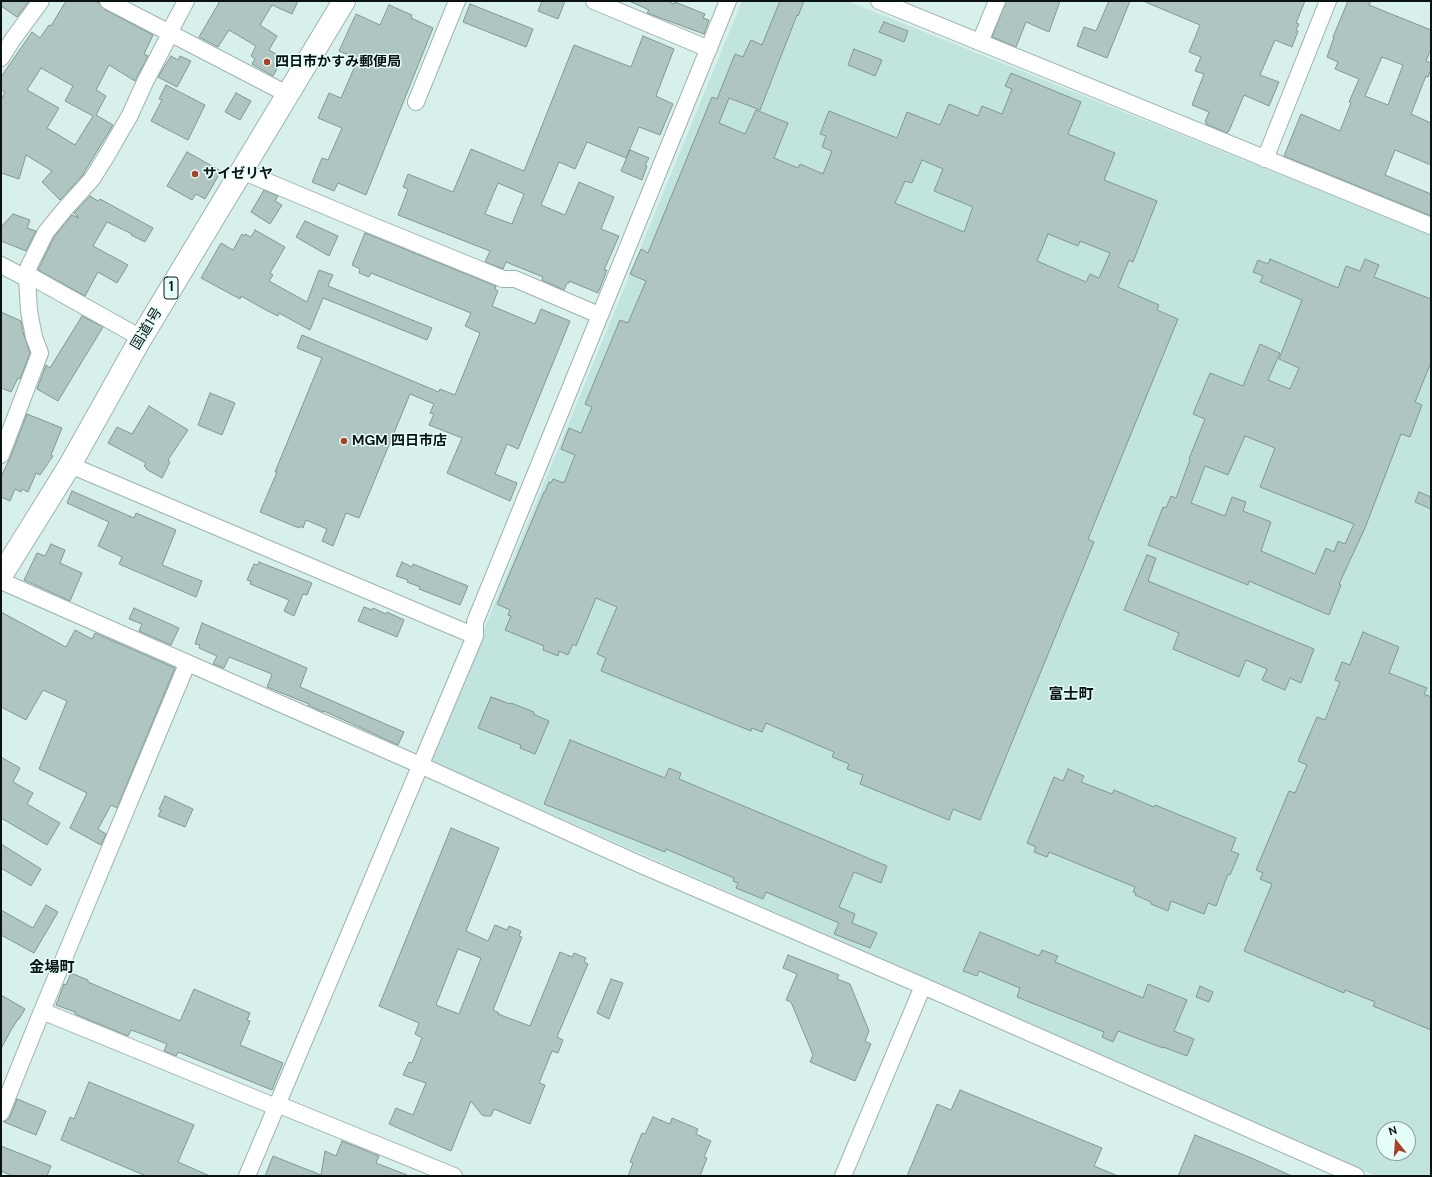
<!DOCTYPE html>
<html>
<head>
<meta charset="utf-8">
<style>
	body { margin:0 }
	#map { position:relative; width:1432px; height:1177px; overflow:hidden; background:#d8f0ec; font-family:"DM Sans",sans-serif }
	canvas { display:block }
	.frame { position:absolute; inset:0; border:2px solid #0b1312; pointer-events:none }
	.north { position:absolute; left:1376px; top:1121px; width:40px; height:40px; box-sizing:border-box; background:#e5fdf9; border:1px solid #8e9f9d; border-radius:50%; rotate:343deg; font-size:11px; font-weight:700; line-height:16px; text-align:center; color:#0b1312 }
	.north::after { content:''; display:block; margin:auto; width:14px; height:18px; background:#a94125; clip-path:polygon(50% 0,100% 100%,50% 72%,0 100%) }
</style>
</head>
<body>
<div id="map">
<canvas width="1432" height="1177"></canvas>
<div class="frame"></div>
<div class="north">N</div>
</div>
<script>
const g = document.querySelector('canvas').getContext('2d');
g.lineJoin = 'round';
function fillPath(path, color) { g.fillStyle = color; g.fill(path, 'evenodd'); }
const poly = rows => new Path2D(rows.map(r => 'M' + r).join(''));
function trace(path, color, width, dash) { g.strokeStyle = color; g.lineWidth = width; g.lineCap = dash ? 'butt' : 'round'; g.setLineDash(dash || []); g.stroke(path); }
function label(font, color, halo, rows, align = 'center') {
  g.font = font + ' "DM Sans","Noto Sans JP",sans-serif'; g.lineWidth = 3; g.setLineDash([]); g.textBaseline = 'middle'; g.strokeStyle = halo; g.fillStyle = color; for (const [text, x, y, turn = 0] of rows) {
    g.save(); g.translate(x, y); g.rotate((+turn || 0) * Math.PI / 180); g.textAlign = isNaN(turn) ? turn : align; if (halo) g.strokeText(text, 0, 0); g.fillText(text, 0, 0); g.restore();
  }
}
fillPath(poly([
	[742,1,847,1,1431,235,1431,1176,1376,1176,430,761],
	[1384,1129,1408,1129,1408,1153,1384,1153]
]), '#c2e4df');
const building = poly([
	[1,1,29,1,17,17,1,6,1,1],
	[66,1,95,1,99,3,104,9,153,35,144,54,148,56,135,81,109,65,96,90,106,96,96,115,113,125,82,176,60,200,42,182,52,171,26,155,19,179,1,173,1,100,5,92,1,90,1,77,32,32,40,38,49,25,51,26,66,1],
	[41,68,73,86,65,101,93,116,75,145,47,128,59,108,27,90,41,68],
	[220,1,298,1,292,14,272,5,260,25,277,36,269,50,283,58,273,76,252,64,255,59,251,56,256,46,229,30,218,47,199,37,220,1],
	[542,1,565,1,558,19,538,11,542,1],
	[629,1,668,1,674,4,675,2,705,14,703,18,709,20,704,34,647,13,649,10,629,1],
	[780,1,804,1,798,16,797,15,760,110,729,98,719,123,745,134,756,110,788,123,774,158,798,168,800,164,823,174,832,151,822,147,826,136,820,134,829,111,897,138,907,112,940,125,949,104,978,116,982,106,1002,114,1012,89,1005,86,1011,73,1081,102,1068,134,1115,153,1104,180,1157,201,1133,262,1129,260,1118,287,1159,305,1157,310,1178,319,1088,539,1094,542,980,820,953,809,949,820,860,784,863,775,847,769,849,764,832,757,834,752,766,723,762,732,752,728,751,731,601,671,606,658,597,654,617,607,596,598,576,646,573,644,568,655,559,651,558,656,543,650,544,646,505,630,511,616,508,615,510,610,497,604,544,492,545,492,549,482,551,483,553,479,564,483,575,455,561,449,569,428,581,433,592,407,585,404,620,320,628,323,646,281,630,274,641,249,648,253,712,97,717,99,735,54,743,57,751,40,762,45,780,1],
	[922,160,943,169,934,191,973,207,964,232,895,203,905,181,912,183,922,160],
	[1048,234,1078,246,1080,241,1110,253,1099,278,1090,274,1086,282,1037,261,1048,234],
	[1006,1,1060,1,1049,32,1026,22,1016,47,992,37,1006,1],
	[1109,1,1130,1,1107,58,1077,46,1084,27,1096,31,1109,1],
	[1143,1,1305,1,1296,23,1299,24,1296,30,1298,31,1292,47,1275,40,1260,75,1279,82,1269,106,1244,95,1229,131,1228,131,1227,133,1206,124,1207,123,1205,122,1209,112,1192,105,1204,74,1195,71,1201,57,1189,52,1200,25,1143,1],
	[1348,1,1371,1,1369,5,1431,30,1431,49,1426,61,1431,63,1431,69,1428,77,1426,76,1411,114,1431,123,1431,165,1395,150,1385,175,1431,194,1431,216,1284,156,1301,114,1340,131,1351,103,1349,102,1359,79,1335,69,1338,62,1327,57,1334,37,1333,37,1348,1],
	[1382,57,1403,65,1388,105,1365,96,1382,57],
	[470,4,533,29,526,47,463,22,470,4],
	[389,5,412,15,411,18,433,28,366,195,338,183,334,191,312,182,322,158,328,160,342,128,318,118,329,93,341,98,358,59,339,51,356,14,380,25,389,5],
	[884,22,908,31,904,42,879,32,884,22],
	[643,36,674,49,656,96,673,104,660,135,639,127,626,158,587,142,575,169,559,162,541,205,565,215,579,182,614,197,601,229,619,236,604,270,607,270,598,293,569,281,569,283,567,283,564,290,542,280,543,277,506,262,503,269,485,262,490,251,398,215,408,189,403,187,408,174,453,192,471,149,524,171,574,45,631,67,643,36],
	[498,183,524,194,512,224,485,214,498,183],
	[854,49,882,60,875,76,848,65,854,49],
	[171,56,178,60,180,56,191,61,177,87,158,77,171,56],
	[166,85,205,105,188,140,151,121,162,100,159,99,166,85],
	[236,93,251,101,240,120,225,112,236,93],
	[630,150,649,158,645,165,647,166,642,180,621,171,630,150],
	[187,152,221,171,205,199,196,194,192,200,167,186,187,152],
	[264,190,278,196,275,201,282,205,270,224,251,212,264,190],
	[90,196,98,201,100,199,153,228,145,242,131,235,132,234,107,222,93,246,128,265,117,283,98,272,85,296,38,270,54,237,72,215,79,218,74,213,90,196],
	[13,214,30,220,27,228,36,231,26,251,1,241,1,227,13,214],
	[305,221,338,236,329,256,296,237,305,221],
	[255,230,285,247,270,273,273,275,269,281,307,302,319,270,333,275,328,286,432,328,427,340,323,298,310,330,279,313,278,316,264,309,241,296,240,299,201,278,221,243,233,250,242,234,244,236,245,234,251,237,255,230],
	[365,233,496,286,495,289,498,291,492,306,535,324,541,309,570,321,518,449,507,444,495,474,517,483,510,501,447,473,462,438,429,425,434,414,430,413,434,404,410,394,359,518,346,513,333,546,322,541,327,529,306,520,303,528,300,526,299,528,260,512,277,472,275,472,322,358,297,348,302,335,439,392,440,389,455,395,480,333,465,326,471,313,371,273,369,277,359,273,360,269,352,265,365,233],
	[1270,259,1338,288,1346,266,1360,271,1365,259,1379,265,1374,277,1431,299,1431,362,1415,402,1422,405,1410,437,1401,434,1365,528,1339,584,1341,585,1329,615,1249,581,1248,585,1148,545,1163,507,1166,508,1171,496,1176,498,1190,460,1189,459,1205,419,1193,414,1210,373,1243,386,1260,344,1280,353,1268,380,1290,389,1299,368,1279,359,1302,300,1260,282,1263,276,1253,272,1258,260,1268,264,1270,259],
	[1245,436,1275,448,1260,487,1354,524,1345,544,1338,541,1334,552,1326,548,1315,574,1261,551,1271,522,1243,511,1246,502,1232,497,1225,516,1191,503,1205,466,1228,475,1245,436],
	[1,312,21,321,23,332,30,353,20,379,18,378,11,392,1,388,1,312],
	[82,316,103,327,58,401,37,389,46,365,50,368,82,316],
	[210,393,235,403,222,435,198,425,210,393],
	[149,406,188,430,168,460,170,462,162,478,146,469,147,468,144,466,146,463,108,443,117,427,132,434,149,406],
	[27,414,62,428,51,455,53,456,40,475,36,473,28,492,22,489,21,492,15,489,10,501,1,497,1,477,10,458,27,414],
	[72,491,134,518,136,513,176,530,162,565,202,581,196,597,119,564,122,557,98,546,109,522,67,503,72,491],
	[1419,492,1431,497,1431,509,1415,502,1419,492],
	[51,544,65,550,60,563,82,573,70,601,24,580,37,553,45,556,51,544],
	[1147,555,1156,558,1148,581,1314,649,1301,683,1290,678,1285,690,1262,680,1267,669,1246,660,1239,677,1173,649,1179,633,1124,610,1147,555],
	[259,562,312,583,307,595,303,594,294,616,284,611,289,600,250,584,251,581,247,580,254,564,258,565,259,562],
	[402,562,412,567,413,564,468,586,460,605,419,589,420,587,407,582,408,580,396,576,402,562],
	[364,607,372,610,373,608,386,614,387,612,404,620,397,637,358,621,364,607],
	[134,608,179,628,171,645,139,631,142,624,129,619,134,608],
	[1,612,66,647,75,630,92,639,95,633,175,668,117,808,111,805,98,829,106,834,101,845,70,828,87,793,39,769,67,701,43,690,26,720,1,707,1,612],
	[202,623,307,668,300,687,404,732,398,745,324,711,323,712,308,705,309,704,267,687,272,674,229,657,224,668,213,664,217,656,199,648,200,645,195,644,202,623],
	[1363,632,1399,647,1389,673,1427,688,1424,694,1431,697,1431,1030,1373,1006,1375,1002,1345,990,1344,993,1244,951,1272,884,1260,879,1263,873,1256,870,1289,791,1295,793,1307,765,1298,761,1317,717,1325,720,1340,682,1335,680,1342,662,1350,665,1363,632],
	[491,697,510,704,511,703,534,712,533,714,549,721,535,754,520,748,521,745,478,728,491,697],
	[570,740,665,778,669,768,681,773,679,779,887,866,881,883,854,872,839,907,855,914,852,923,877,933,870,948,834,934,839,923,766,892,763,899,736,888,738,883,733,881,734,878,666,849,665,852,544,804,570,740],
	[1,757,20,768,13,782,33,793,27,804,60,823,47,845,1,818,1,757],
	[1068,769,1084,776,1081,782,1112,794,1114,790,1154,807,1155,805,1236,838,1231,851,1239,854,1230,875,1228,874,1216,906,1208,903,1204,914,1171,901,1168,911,1151,904,1151,902,1135,895,1136,893,1133,892,1135,887,1049,852,1047,857,1034,852,1036,847,1027,843,1054,777,1063,781,1068,769],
	[165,796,193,809,185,827,158,816,161,810,159,809,165,796],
	[451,828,499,848,466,931,488,941,495,925,507,930,509,926,521,931,519,936,522,937,493,1010,499,1013,498,1014,530,1026,560,952,572,957,574,953,586,958,584,962,588,964,557,1037,563,1040,558,1053,552,1051,539,1083,545,1085,530,1124,494,1109,491,1116,485,1116,482,1115,471,1101,451,1151,389,1124,396,1108,413,1115,426,1083,403,1075,409,1062,412,1063,422,1038,415,1034,419,1023,379,1006,451,828],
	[458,949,481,958,459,1014,436,1005,458,949],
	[1,844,41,869,31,886,1,868,1,844],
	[46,905,58,912,34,953,1,935,1,910,33,928,46,905],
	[980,932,1039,956,1042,950,1058,956,1055,962,1143,998,1148,984,1187,1000,1174,1031,1194,1039,1187,1056,1163,1047,1163,1048,1118,1031,1113,1042,1102,1037,1104,1032,1017,997,1020,988,979,971,977,976,963,971,980,932],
	[788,955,839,975,837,979,850,984,869,1031,865,1041,871,1044,855,1081,810,1062,813,1055,791,1002,786,1000,797,974,783,968,788,955],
	[71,973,88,980,88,982,180,1021,194,989,250,1013,247,1020,250,1021,240,1045,283,1063,272,1090,178,1052,176,1056,164,1051,167,1044,142,1034,131,1030,128,1036,75,1014,75,1012,56,1005,64,984,66,985,71,973],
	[611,979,623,983,609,1019,597,1013,611,979],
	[1200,986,1213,992,1209,1002,1196,997,1200,986],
	[1,995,25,1009,19,1019,18,1019,11,1030,1,1049,1,995],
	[89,1082,194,1125,178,1162,210,1176,146,1176,61,1140,70,1117,74,1119,89,1082],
	[960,1090,1102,1148,1094,1166,1118,1176,907,1176,937,1104,951,1110,960,1090],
	[17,1099,46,1111,36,1135,4,1122,10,1117,17,1099],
	[653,1117,670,1124,672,1118,698,1129,696,1134,711,1141,704,1157,707,1158,700,1176,628,1176,633,1163,630,1162,642,1133,645,1134,653,1117],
	[1195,1135,1249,1157,1292,1176,1178,1176,1195,1135],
	[342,1141,379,1156,376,1163,407,1175,407,1176,265,1176,273,1156,321,1175,325,1151,336,1156,342,1141],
	[1,1146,51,1166,47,1176,13,1176,1,1171,1,1146]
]);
fillPath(building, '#aec5c2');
trace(building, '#819794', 1);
const minor = poly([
	[108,1,287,94],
	[594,1,709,49],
	[879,1,1431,226],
	[169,33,186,1],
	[980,42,997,1],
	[1,58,13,39,41,1],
	[416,102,457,1],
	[1265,159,1328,1],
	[242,171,361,221,503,279,515,279,599,315],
	[1,265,22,276,27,278,32,277,141,338],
	[1,455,40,353,34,337,29,311,27,278,29,266,46,232,64,210,92,179,107,155,130,115,145,82,170,34],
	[70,465,475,636],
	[1,581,420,765,639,864,923,986,1356,1176],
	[42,1011,276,1107],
	[277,1104,454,1176],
	[1,1113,42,1011,187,664],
	[247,1176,475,636,475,622,728,1],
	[843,1176,923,986]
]);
const highway = poly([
	[1,576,70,465,141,338,344,1]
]);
trace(minor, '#9cb3b0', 18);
trace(highway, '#9cb3b0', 24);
trace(minor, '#fff', 16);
trace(highway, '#fff', 22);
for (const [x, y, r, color] of [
	[267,62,4,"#a94125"],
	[195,174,4,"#a94125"],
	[344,441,4,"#a94125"]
]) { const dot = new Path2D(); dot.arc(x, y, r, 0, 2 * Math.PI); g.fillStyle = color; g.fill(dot); trace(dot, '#e5fdf9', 1.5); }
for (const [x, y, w] of [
	[171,288,14]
]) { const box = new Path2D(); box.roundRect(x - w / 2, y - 11, w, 22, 3); g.fillStyle = '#e5fdf9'; g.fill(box); trace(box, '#0b1312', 1); }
label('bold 13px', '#0b1312', null, [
	["1",171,288]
]);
label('bold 14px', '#0b1312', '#e5fdf9', [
	["四日市かすみ郵便局",275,62],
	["サイゼリヤ",203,174],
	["MGM 四日市店",352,441]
], 'left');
label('14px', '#0b1312', '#e5fdf9', [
	["国道1号",147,329,-59]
]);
label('bold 15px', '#0b1312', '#e5fdf9', [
	["富士町",1071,695],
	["金場町",52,968]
]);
</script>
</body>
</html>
